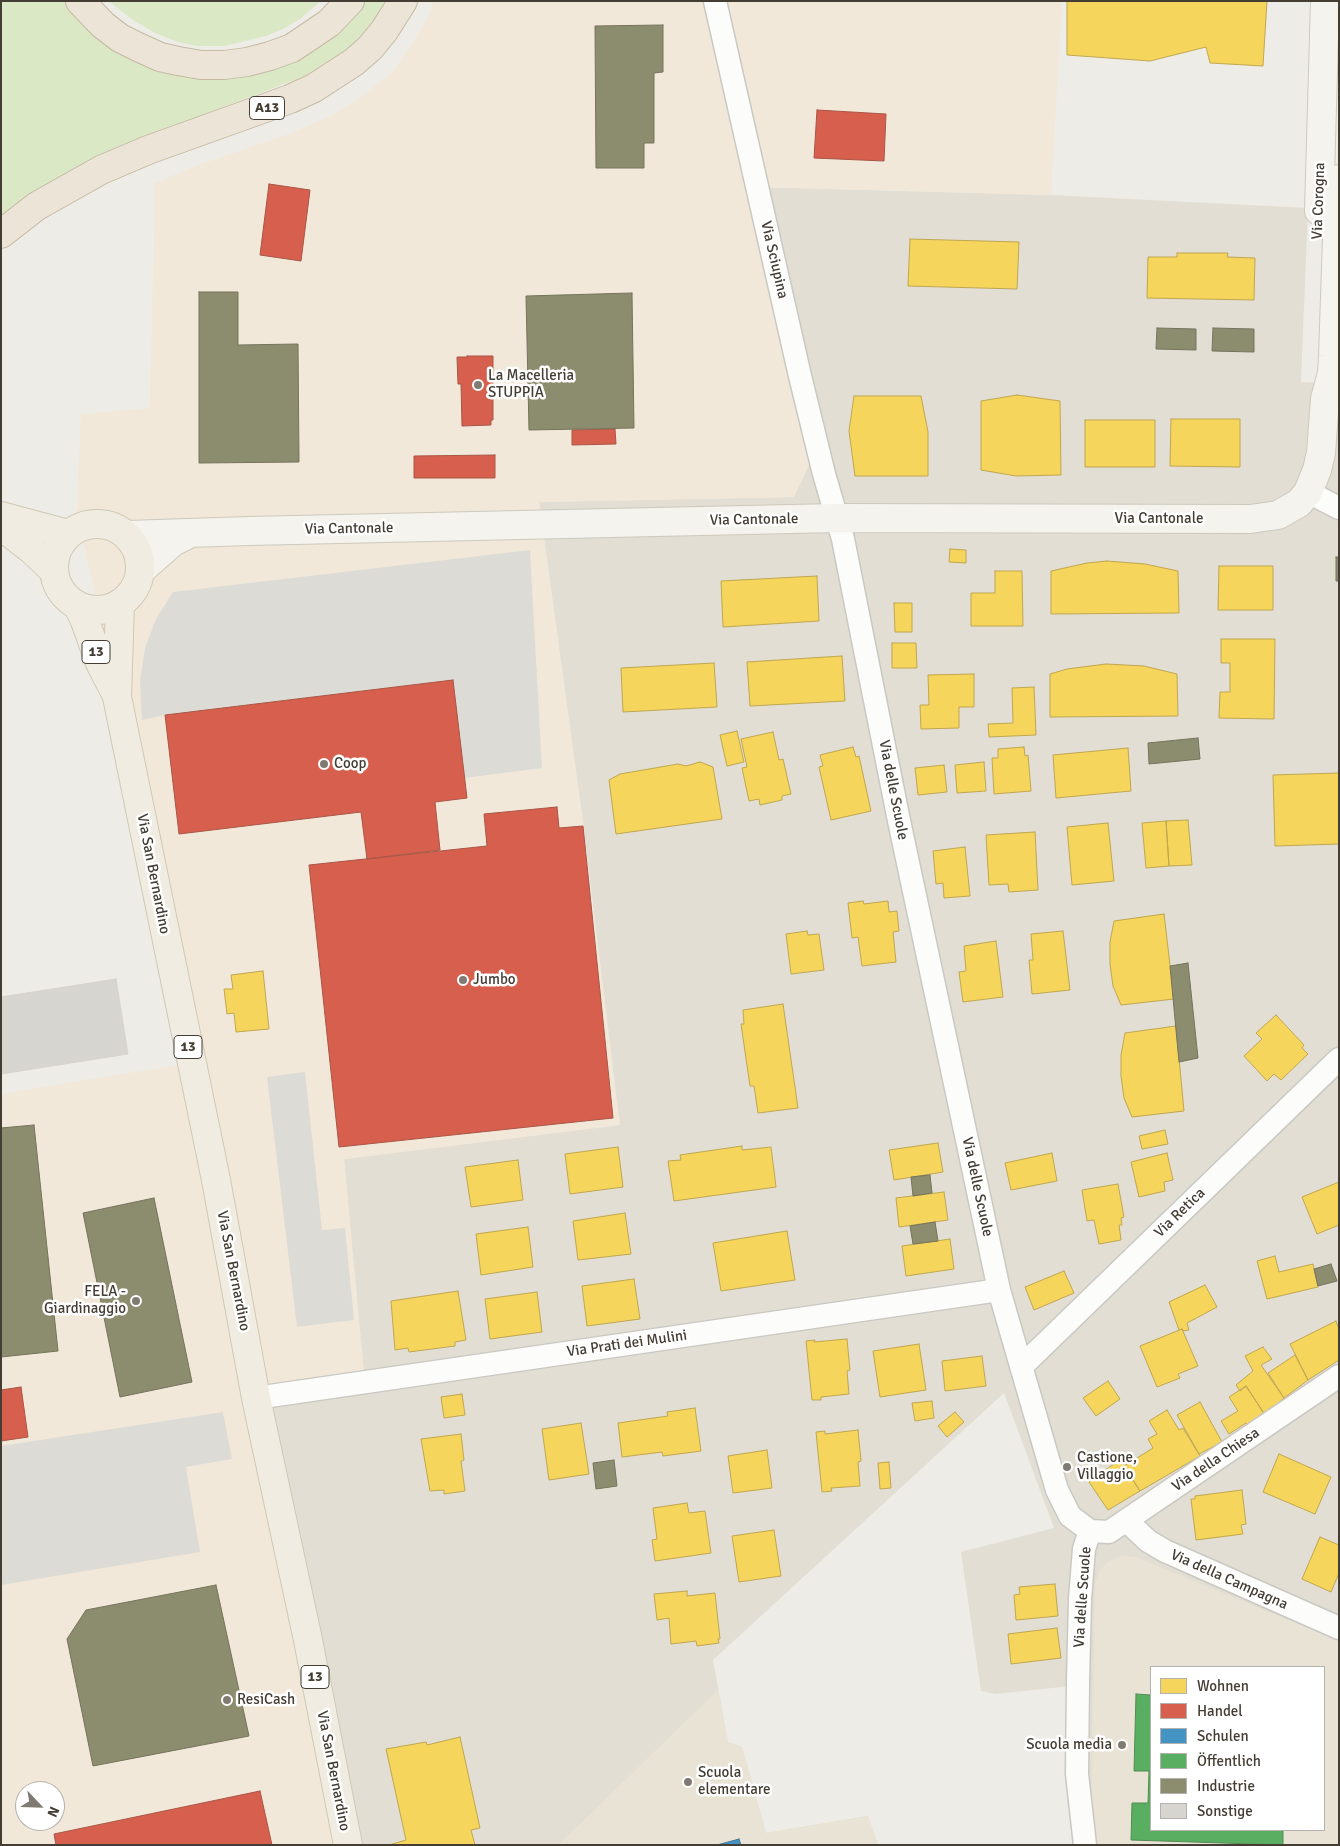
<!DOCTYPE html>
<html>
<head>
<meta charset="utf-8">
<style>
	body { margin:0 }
	#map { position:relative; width:1340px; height:1846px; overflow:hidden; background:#eeece6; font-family:Signika,sans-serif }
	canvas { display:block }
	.frame { position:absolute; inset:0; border:2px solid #433d34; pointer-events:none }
	.legend { position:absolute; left:1150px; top:1666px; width:175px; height:165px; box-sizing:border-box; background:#fff; border:1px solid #b4b1ae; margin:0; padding:6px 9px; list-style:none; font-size:15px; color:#433d34 }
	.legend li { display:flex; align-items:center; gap:10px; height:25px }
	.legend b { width:25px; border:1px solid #b4b1ae }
	.north { position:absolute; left:15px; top:1781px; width:50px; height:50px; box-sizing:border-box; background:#fff; border:1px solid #b4b1ae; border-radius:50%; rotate:114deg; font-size:14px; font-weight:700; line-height:20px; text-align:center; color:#433d34 }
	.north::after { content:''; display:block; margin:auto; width:18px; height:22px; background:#7f7a72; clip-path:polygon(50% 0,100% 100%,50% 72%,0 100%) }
</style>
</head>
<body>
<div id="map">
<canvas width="1340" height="1846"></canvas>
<div class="frame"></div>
<ul class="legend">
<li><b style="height:14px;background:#f6d55c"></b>Wohnen</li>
<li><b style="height:14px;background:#d6604d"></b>Handel</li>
<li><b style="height:14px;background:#4393c3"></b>Schulen</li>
<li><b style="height:14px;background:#5aae61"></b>Öffentlich</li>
<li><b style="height:14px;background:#8c8c6e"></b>Industrie</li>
<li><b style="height:14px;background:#d7d5cf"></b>Sonstige</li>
</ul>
<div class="north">N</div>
</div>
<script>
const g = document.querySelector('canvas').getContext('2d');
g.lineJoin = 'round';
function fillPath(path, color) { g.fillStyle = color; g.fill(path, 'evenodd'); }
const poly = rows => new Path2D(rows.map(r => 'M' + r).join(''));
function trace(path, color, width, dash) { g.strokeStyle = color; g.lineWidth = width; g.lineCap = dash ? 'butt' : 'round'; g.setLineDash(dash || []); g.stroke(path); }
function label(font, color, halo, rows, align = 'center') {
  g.font = font + ' Signika,sans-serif'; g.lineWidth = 5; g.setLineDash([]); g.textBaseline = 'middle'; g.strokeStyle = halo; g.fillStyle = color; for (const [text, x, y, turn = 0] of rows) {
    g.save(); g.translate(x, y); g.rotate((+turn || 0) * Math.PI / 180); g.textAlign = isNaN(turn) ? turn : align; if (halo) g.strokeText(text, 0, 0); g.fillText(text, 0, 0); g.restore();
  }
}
fillPath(poly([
	[758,187,1051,195,1308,208,1301,382,1339,384,1339,1845,1076,1845,1071,1686,995,1694,981,1691,961,1552,1054,1528,1004,1393,713,1660,728,1742,742,1747,766,1833,868,1816,878,1845,349,1845,256,1398,364,1382,344,1159,619,1125,583,823,539,502,794,497],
	[1151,1667,1324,1667,1324,1830,1151,1830]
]), '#e2ded3');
fillPath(poly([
	[434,1,1062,1,1051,195,758,187,800,376,810,463,794,497,539,502,583,823,620,1125,344,1159,365,1382,257,1398,346,1845,1,1845,1,1094,191,1063,117,697,77,511,81,414,150,408,155,183,196,166,286,135,331,116,363,96,393,71,410,47,428,17],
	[25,1791,55,1791,55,1821,25,1821]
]), '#f1e8d9');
fillPath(poly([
	[1121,1556,1136,1557,1339,1641,1339,1845,1094,1845,1091,1823,1095,1585,1099,1571,1108,1562],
	[1151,1667,1324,1667,1324,1830,1151,1830],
	[718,1690,728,1742,742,1747,766,1833,868,1816,878,1845,558,1845]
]), '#e9e3d5');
fillPath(poly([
	[1,1,67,1,196,75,351,17,364,1,385,1,372,24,354,43,337,58,307,75,125,145,1,224],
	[108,1,321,1,300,19,283,29,266,36,225,46,197,46,178,42,155,33,133,20]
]), '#dbe8c6');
fillPath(poly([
	[530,550,542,768,464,778,452,680,165,715,142,720,140,681,145,648,156,619,173,592],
	[305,1072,322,1230,345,1228,354,1320,297,1327,267,1077],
	[223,1412,232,1459,186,1467,200,1552,1,1585,1,1446]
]), '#dddbd6');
const homes = poly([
	[1067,1,1267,1,1263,66,1210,63,1206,47,1150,61,1067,55,1067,1],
	[910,239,1019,242,1017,289,908,286,910,239],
	[1177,253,1228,253,1227,257,1255,258,1254,300,1147,298,1148,257,1177,257,1177,253],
	[1017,395,1060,401,1061,475,1016,476,981,470,981,401,1017,395],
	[854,396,921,396,928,432,928,476,855,476,849,431,854,396],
	[1171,419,1240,419,1240,467,1170,466,1171,419],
	[1085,420,1155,420,1155,467,1085,467,1085,420],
	[950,549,966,550,966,563,949,562,950,549],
	[1107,561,1145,564,1178,571,1179,613,1051,614,1051,571,1087,563,1107,561],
	[1219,566,1273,566,1273,610,1218,610,1219,566],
	[995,571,1022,571,1023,626,971,626,971,593,995,593,995,571],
	[817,576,819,621,723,627,721,581,817,576],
	[894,603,912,603,912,632,895,632,894,603],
	[1221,639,1275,639,1274,719,1219,718,1220,692,1230,692,1230,663,1221,663,1221,639],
	[892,643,916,643,917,668,892,668,892,643],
	[842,656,845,701,750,706,747,662,842,656],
	[714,663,717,707,623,712,621,668,714,663],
	[1106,664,1144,666,1177,674,1178,716,1050,717,1050,674,1067,669,1106,664],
	[974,674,974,707,959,707,959,728,921,729,920,705,929,705,928,675,974,674],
	[1034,687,1036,735,989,737,988,724,1013,723,1012,688,1034,687],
	[737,731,744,762,727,766,720,735,737,731],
	[773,732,779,760,783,759,791,794,782,796,782,800,760,805,759,799,749,801,742,768,747,767,741,739,773,732],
	[853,747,856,757,859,756,871,811,831,820,819,767,823,766,820,755,853,747],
	[1024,747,1025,756,1028,755,1031,791,994,794,992,758,998,758,998,749,1024,747],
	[1128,748,1131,791,1056,798,1053,755,1128,748],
	[700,762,713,767,722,819,616,834,609,780,620,774,678,764,686,766,700,762],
	[984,762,986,791,957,793,955,765,984,762],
	[944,765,947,792,918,795,915,768,944,765],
	[1339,773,1339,844,1275,846,1273,775,1339,773],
	[1188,820,1192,865,1169,866,1166,821,1188,820],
	[1166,821,1169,866,1146,868,1142,823,1166,821],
	[1108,823,1114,881,1072,885,1067,827,1108,823],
	[1035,832,1038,890,1009,892,1008,884,989,885,986,835,1035,832],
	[965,847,970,896,944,898,943,883,936,884,933,851,965,847],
	[863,901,864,904,888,901,889,912,897,911,899,931,893,932,896,962,862,966,858,937,852,938,848,903,863,901],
	[1164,914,1174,999,1121,1005,1113,986,1110,964,1110,942,1114,921,1164,914],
	[807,931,808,935,819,934,824,970,791,974,786,934,807,931],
	[1063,931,1070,990,1032,994,1029,960,1033,960,1031,934,1063,931],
	[996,941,1003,997,963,1002,959,972,966,971,964,946,996,941],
	[263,971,269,1029,236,1032,234,1013,227,1014,224,989,233,989,231,975,263,971],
	[783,1004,798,1108,758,1113,754,1086,750,1086,741,1024,744,1024,743,1010,783,1004],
	[1276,1015,1304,1045,1302,1048,1308,1054,1281,1080,1274,1074,1267,1081,1244,1056,1262,1039,1256,1033,1276,1015],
	[1176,1026,1184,1111,1132,1117,1124,1098,1121,1076,1121,1055,1125,1033,1176,1026],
	[1165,1130,1168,1144,1142,1149,1139,1136,1165,1130],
	[938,1143,943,1172,894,1180,889,1150,938,1143],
	[742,1146,742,1150,771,1147,776,1187,674,1201,668,1161,681,1160,680,1155,742,1146],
	[618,1147,623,1187,570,1194,565,1154,618,1147],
	[1052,1153,1057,1181,1011,1190,1005,1163,1052,1153],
	[1167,1153,1173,1180,1164,1182,1165,1191,1139,1197,1131,1162,1167,1153],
	[518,1160,523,1200,471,1207,465,1167,518,1160],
	[1339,1182,1339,1225,1317,1234,1302,1197,1339,1182],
	[1118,1184,1124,1217,1121,1218,1122,1225,1119,1225,1121,1240,1099,1244,1094,1220,1087,1221,1082,1190,1118,1184],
	[944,1192,948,1220,899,1227,896,1198,944,1192],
	[625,1213,631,1254,578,1260,573,1221,625,1213],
	[528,1227,533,1267,481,1275,476,1234,528,1227],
	[787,1231,795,1280,721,1291,713,1243,787,1231],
	[950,1239,954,1269,906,1276,902,1246,950,1239],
	[1275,1256,1279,1272,1313,1264,1318,1287,1267,1299,1257,1261,1275,1256],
	[1064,1271,1074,1293,1034,1310,1025,1287,1064,1271],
	[634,1279,640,1319,587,1326,582,1286,634,1279],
	[1205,1285,1217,1307,1187,1323,1189,1330,1183,1331,1182,1329,1179,1330,1169,1302,1205,1285],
	[458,1291,466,1340,455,1342,455,1346,409,1352,408,1348,395,1350,391,1301,458,1291],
	[537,1292,542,1332,490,1339,485,1299,537,1292],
	[1336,1321,1339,1329,1339,1360,1308,1380,1290,1344,1336,1321],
	[1182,1329,1198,1366,1178,1374,1180,1378,1157,1387,1140,1346,1182,1329],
	[847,1339,850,1370,847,1371,849,1394,821,1397,821,1400,812,1400,806,1341,815,1340,814,1342,847,1339],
	[919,1344,926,1390,880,1397,873,1351,919,1344],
	[1263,1347,1272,1359,1261,1365,1284,1398,1265,1415,1246,1386,1240,1391,1236,1385,1253,1371,1245,1356,1263,1347],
	[1295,1355,1308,1380,1284,1398,1268,1373,1295,1355],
	[982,1356,986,1386,945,1391,942,1361,982,1356],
	[1108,1381,1120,1399,1096,1416,1083,1398,1108,1381],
	[1246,1386,1265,1415,1248,1426,1246,1423,1229,1434,1221,1421,1238,1411,1229,1397,1246,1386],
	[462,1394,465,1415,444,1418,441,1397,462,1394],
	[932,1401,934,1418,915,1421,912,1403,932,1401],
	[1200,1402,1222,1442,1199,1454,1177,1415,1200,1402],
	[695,1408,701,1451,663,1456,662,1452,622,1457,618,1423,668,1416,667,1412,695,1408],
	[1167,1410,1179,1430,1183,1428,1200,1456,1140,1491,1124,1466,1153,1448,1148,1439,1157,1434,1149,1421,1167,1410],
	[955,1412,964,1422,947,1437,938,1426,955,1412],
	[581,1423,589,1474,549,1480,542,1429,581,1423],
	[858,1430,861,1461,858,1462,860,1486,831,1488,832,1491,822,1492,816,1432,825,1431,825,1434,858,1430],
	[461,1434,464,1460,461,1461,465,1491,444,1494,444,1490,430,1491,421,1439,461,1434],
	[767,1450,772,1488,733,1493,728,1456,767,1450],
	[1279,1454,1331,1477,1315,1514,1263,1492,1279,1454],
	[1122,1458,1124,1466,1140,1491,1108,1510,1089,1482,1122,1458],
	[889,1462,891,1488,880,1489,878,1463,889,1462],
	[1242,1490,1246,1524,1241,1525,1243,1534,1196,1540,1191,1499,1195,1499,1195,1496,1242,1490],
	[687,1503,689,1513,705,1511,711,1553,655,1561,652,1540,657,1539,653,1508,687,1503],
	[774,1530,781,1576,739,1582,732,1536,774,1530],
	[1320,1537,1339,1545,1339,1573,1331,1592,1302,1579,1320,1537],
	[1055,1584,1058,1616,1016,1620,1014,1595,1020,1594,1019,1587,1055,1584],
	[687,1591,687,1596,715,1593,720,1639,718,1639,719,1643,697,1646,696,1641,671,1644,669,1618,657,1620,654,1594,687,1591],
	[1057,1628,1061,1658,1011,1664,1008,1634,1057,1628],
	[460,1737,480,1828,471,1830,475,1845,389,1845,406,1840,386,1749,426,1742,427,1745,460,1737]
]);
fillPath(homes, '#f6d55c');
trace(homes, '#c0a750', 1);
const shops = poly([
	[817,110,886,114,884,161,814,158,817,110],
	[269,184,310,190,301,261,260,255,269,184],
	[467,356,493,356,493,420,491,420,491,425,462,426,461,384,458,384,457,357,467,357,467,356],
	[615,429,616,444,572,445,572,430,615,429],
	[495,455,495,478,414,478,414,456,495,455],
	[453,680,467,798,435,802,440,850,367,859,361,812,179,834,165,715,453,680],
	[557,807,559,828,583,826,613,1118,339,1147,309,865,487,846,484,814,557,807],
	[21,1387,28,1437,1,1441,1,1390,21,1387],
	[260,1791,272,1845,56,1845,54,1834,260,1791]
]);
fillPath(shops, '#d6604d');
trace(shops, '#aa5646', 1);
const schools = poly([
	[739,1839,741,1845,717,1845,739,1839]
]);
fillPath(schools, '#4393c3');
trace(schools, '#437998', 1);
const public = poly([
	[1136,1694,1151,1695,1151,1830,1283,1830,1283,1845,1131,1840,1132,1803,1148,1803,1149,1771,1134,1771,1136,1694]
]);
fillPath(public, '#5aae61');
trace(public, '#538c54', 1);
const industry = poly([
	[663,25,663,72,654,73,654,143,644,143,644,168,596,168,595,26,663,25],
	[199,292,238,292,238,345,298,344,299,462,199,463,199,292],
	[632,293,634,428,529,430,526,296,632,293],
	[1157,328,1196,329,1196,350,1156,349,1157,328],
	[1213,328,1254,329,1254,352,1212,351,1213,328],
	[1336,557,1339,557,1339,581,1336,581,1336,557],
	[1198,738,1200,759,1149,764,1148,743,1198,738],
	[1188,963,1198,1058,1179,1062,1170,966,1188,963],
	[34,1125,58,1351,1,1357,1,1128,34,1125],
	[930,1175,932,1193,913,1196,911,1177,930,1175],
	[154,1198,192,1382,120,1397,83,1213,154,1198],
	[935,1222,938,1241,913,1244,910,1226,935,1222],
	[1331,1264,1337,1281,1318,1286,1314,1269,1331,1264],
	[614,1460,617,1486,596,1489,593,1463,614,1460],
	[216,1585,249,1736,93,1766,67,1639,86,1610,216,1585]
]);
fillPath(industry, '#8c8c6e');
trace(industry, '#76745d', 1);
const building = poly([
	[116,979,128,1054,1,1074,1,997,116,979]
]);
fillPath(building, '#d7d5cf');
trace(building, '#d6d3cc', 1);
const street = poly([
	[715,1,800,376,824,474,843,539,898,816,999,1290,1057,1490,1070,1516,1090,1531],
	[1308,492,1339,508],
	[1021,1367,1339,1059],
	[256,1398,999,1290],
	[1127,1521,1148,1541,1165,1551,1339,1628],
	[1090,1531,1109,1532,1339,1376],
	[1085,1845,1077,1774,1078,1681,1080,1599,1084,1549,1090,1531]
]);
const secondary = poly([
	[1319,211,1325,1],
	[127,535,249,531,837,518,1250,519,1278,515,1299,503,1308,492,1317,470,1321,453,1325,399,1332,373,1333,356,1339,179],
	[140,571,173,542,191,533]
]);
const primary = poly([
	[1,516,68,534],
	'54 567a43 43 0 1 1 86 0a43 43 0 1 1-86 0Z',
	[1,526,33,551,54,571],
	[120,603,117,697,216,1180,256,1398,308,1640,348,1845],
	[78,606,85,621,100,663,117,696]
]);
const highway = poly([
	[80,1,103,25,120,38,138,47,160,57,178,61,201,65,224,65,247,62,270,56,292,48,329,23,350,1],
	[1,234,37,206,101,170,148,150,290,99,314,88,354,62,370,48,384,31,403,1]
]);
trace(street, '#cac8c2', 25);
trace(secondary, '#cdc9be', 30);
trace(primary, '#d0c8b4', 30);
trace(highway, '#c5b9a2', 30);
trace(street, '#fcfcfb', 22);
trace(secondary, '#f5f3ed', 28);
trace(primary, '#f0ece2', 28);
trace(highway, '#ebe4d7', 28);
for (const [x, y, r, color] of [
	[478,385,5,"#7f7a72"],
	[324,764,5,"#7f7a72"],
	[463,980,5,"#7f7a72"],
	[136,1301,5,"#7f7a72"],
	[1067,1467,5,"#7f7a72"],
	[227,1700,5,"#7f7a72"],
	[1122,1745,5,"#7f7a72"],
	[688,1782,5,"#7f7a72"]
]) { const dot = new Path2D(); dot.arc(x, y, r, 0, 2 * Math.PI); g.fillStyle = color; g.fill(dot); trace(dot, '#fff', 2); }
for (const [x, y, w] of [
	[267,108,35],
	[96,652,28],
	[188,1047,28],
	[315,1677,28]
]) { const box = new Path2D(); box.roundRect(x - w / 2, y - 11.5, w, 23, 4); g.fillStyle = '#fff'; g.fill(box); trace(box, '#433d34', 1); }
label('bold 14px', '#433d34', null, [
	["A13",267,108],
	["13",96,652],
	["13",188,1047],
	["13",315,1677]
]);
label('15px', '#433d34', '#fff', [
	["Via Corogna",1319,201,-88],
	["Via Sciupina",774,260,77],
	["Via Cantonale",1159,519],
	["Via Cantonale",754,520,-1],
	["Via Cantonale",349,529,-1],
	["Via delle Scuole",893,790,79],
	["Via San Bernardino",153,874,79],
	["Via delle Scuole",977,1187,78],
	["Via Retica",1180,1213,-44],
	["Via San Bernardino",233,1271,79],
	["Via Prati dei Mulini",627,1344,-8],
	["Via della Chiesa",1216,1460,-34],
	["Via della Campagna",1229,1580,24],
	["Via delle Scuole",1083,1597,-86],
	["Via San Bernardino",333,1771,79]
]);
label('15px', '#433d34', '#fff', [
	["La Macelleria",488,376],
	["STUPPIA",488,393],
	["Coop",334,764],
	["Jumbo",473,980],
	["FELA -",126,1292,"right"],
	["Giardinaggio",126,1309,"right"],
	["Castione,",1077,1458],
	["Villaggio",1077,1475],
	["ResiCash",237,1700],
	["Scuola media",1112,1745,"right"],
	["Scuola",698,1773],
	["elementare",698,1790]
], 'left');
</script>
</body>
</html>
